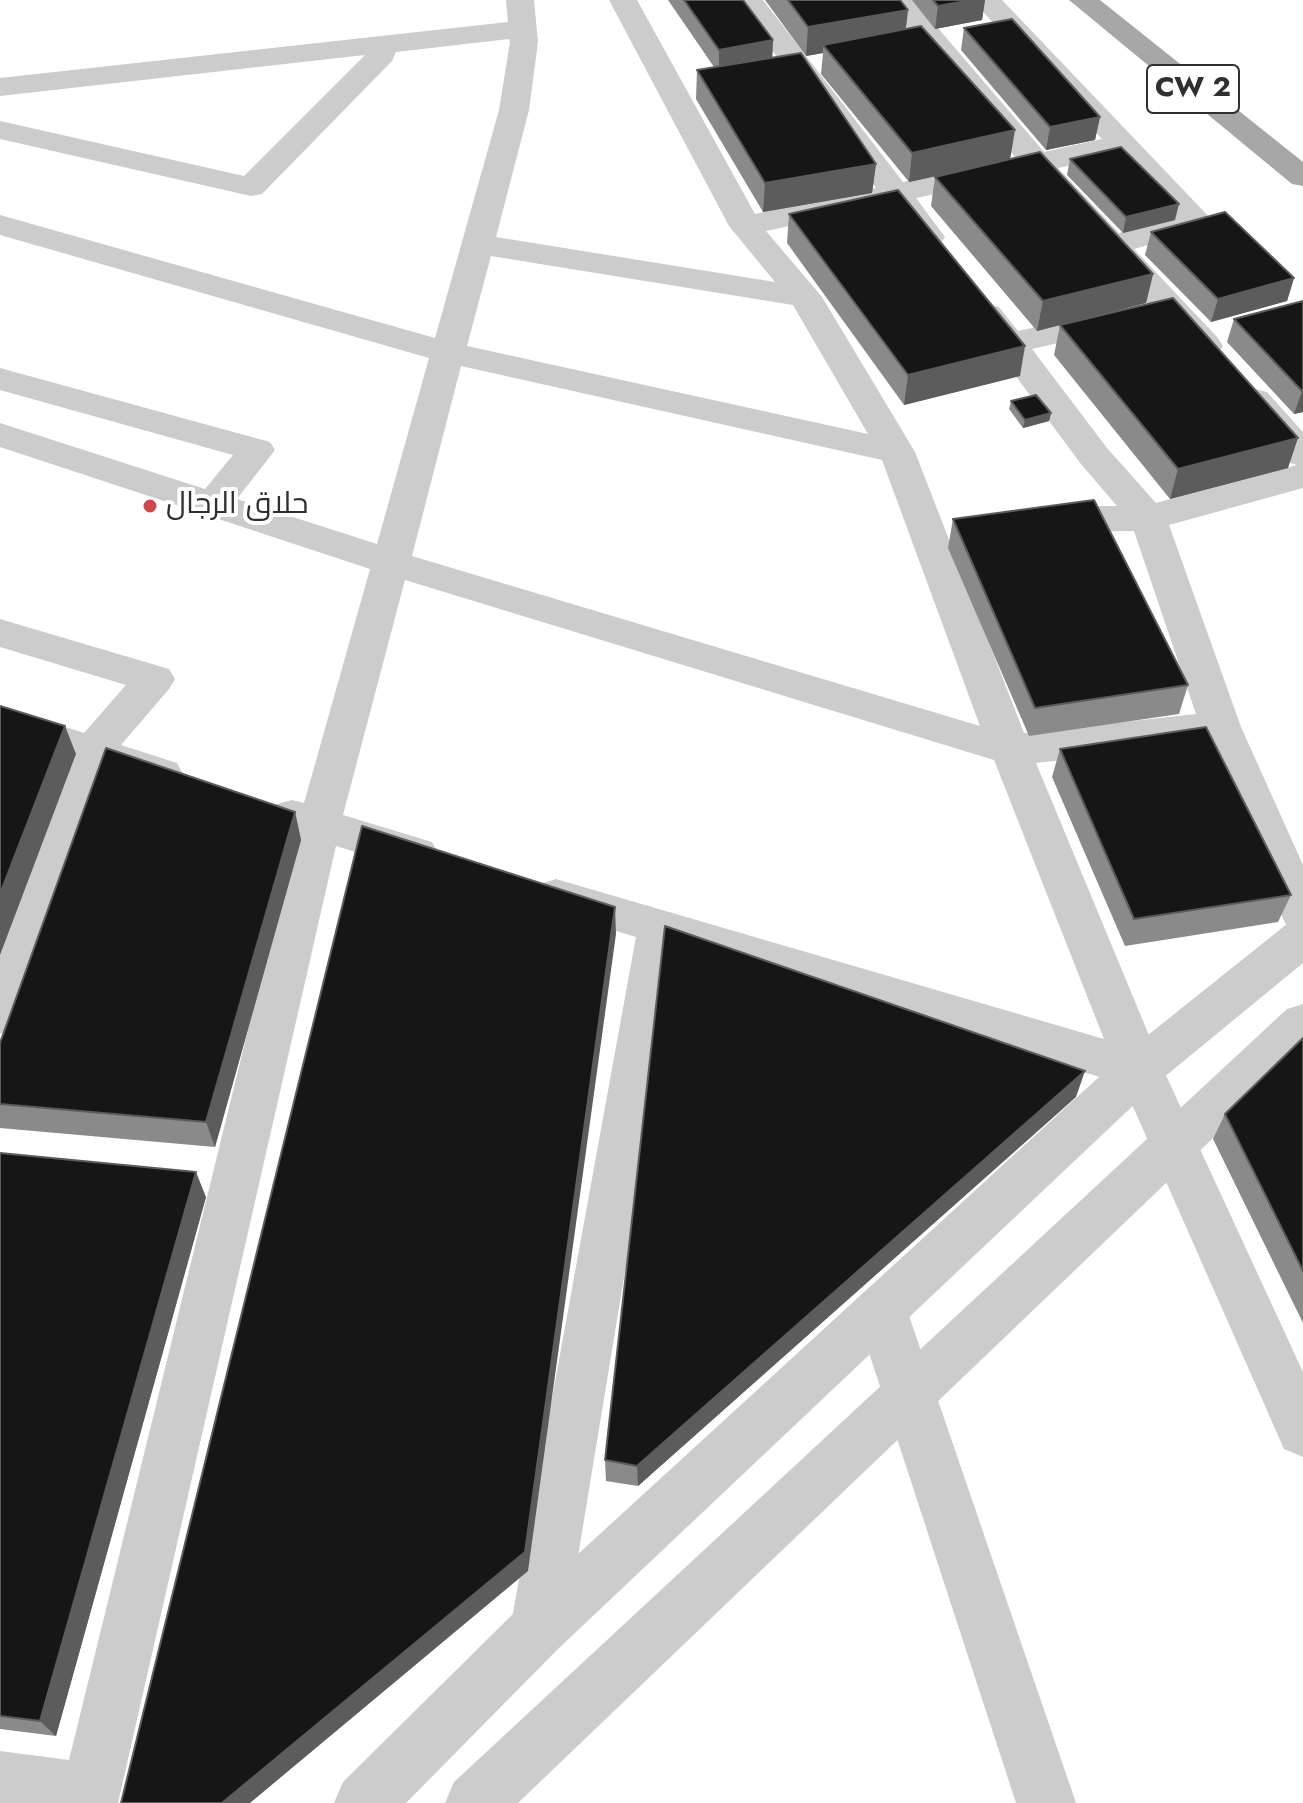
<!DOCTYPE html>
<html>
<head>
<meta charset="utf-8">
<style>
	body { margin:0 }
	canvas { display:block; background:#fff }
</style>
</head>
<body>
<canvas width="1303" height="1803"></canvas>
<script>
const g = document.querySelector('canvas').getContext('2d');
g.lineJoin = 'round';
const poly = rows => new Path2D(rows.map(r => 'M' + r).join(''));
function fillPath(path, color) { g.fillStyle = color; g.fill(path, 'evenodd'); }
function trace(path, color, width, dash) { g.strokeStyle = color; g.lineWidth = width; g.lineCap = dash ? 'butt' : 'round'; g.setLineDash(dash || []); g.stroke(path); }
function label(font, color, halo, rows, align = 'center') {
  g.font = font + ' Jost,Cairo,sans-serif'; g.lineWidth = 8; g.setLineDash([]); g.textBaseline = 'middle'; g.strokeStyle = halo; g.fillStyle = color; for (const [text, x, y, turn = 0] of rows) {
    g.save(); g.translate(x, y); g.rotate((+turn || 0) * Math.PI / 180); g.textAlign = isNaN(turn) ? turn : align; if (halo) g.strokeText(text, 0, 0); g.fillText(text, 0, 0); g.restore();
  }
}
fillPath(poly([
	[506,0,534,0,538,42,529,110,496,237,775,282,729,226,609,0,637,0,755,214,876,188,734,0,763,0,903,182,1016,158,885,0,914,0,1044,152,1102,139,972,0,1002,0,1213,221,1208,228,1134,249,1218,338,1223,346,1218,354,1206,357,1194,354,1029,174,916,198,945,237,940,244,929,247,918,244,888,205,766,231,822,297,915,452,1024,733,1196,714,1134,531,1044,532,1031,528,1025,519,1031,510,1044,506,1117,506,1081,464,975,321,970,314,975,307,987,304,999,307,1018,331,1115,310,1127,313,1132,320,1127,327,1032,349,1107,448,1156,503,1297,465,1290,463,1243,408,1237,400,1243,392,1255,389,1267,392,1303,432,1303,488,1169,525,1241,727,1303,865,1303,932,1287,927,1281,914,1208,744,1036,763,1163,1069,1303,1372,1303,1457,1284,1449,1123,1084,678,950,566,1629,558,1649,538,1657,518,1649,510,1629,636,937,540,908,534,896,540,884,556,879,1104,1039,994,760,405,580,343,815,432,842,439,854,432,866,417,871,336,846,118,1803,0,1803,0,1751,69,1760,296,834,277,828,271,816,277,804,292,800,304,803,370,569,0,447,0,423,205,489,233,455,0,390,0,368,270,442,275,450,237,499,377,544,429,358,0,235,0,215,435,338,499,110,510,42,509,39,396,52,392,61,262,194,251,196,0,139,0,121,244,176,365,55,0,96,0,78,508,22,506,0],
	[1117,155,1176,217,1119,233,1058,168,1117,155],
	[491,256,793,305,868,434,467,346,491,256],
	[461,366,882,460,980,726,412,556,461,366],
	[0,619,169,669,175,679,169,689,121,745,177,763,183,774,177,785,162,790,106,771,23,1015,16,1029,0,1034,0,951,68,759,0,736,0,706,84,733,126,685,0,647,0,619],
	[881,1286,899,1293,907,1310,1076,1803,1016,1803,855,1310,863,1293,881,1286]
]), '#ccc');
fillPath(poly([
	[1303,919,1303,963,1157,1083,558,1649,406,1803,334,1803,343,1782,518,1609,1123,1055,1287,924,1303,919],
	[1303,1004,1303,1052,518,1803,445,1803,454,1782,1287,1009,1303,1004]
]), '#ccc');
fillPath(poly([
	[1069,0,1100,0,1303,162,1303,186,1292,184,1069,0]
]), '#a7a7a7');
fillPath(poly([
	[668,0,743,0,773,40,772,58,876,164,872,193,763,212,696,99,697,70,714,67],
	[765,0,900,0,906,29,1010,159,1153,274,1146,303,1080,320,1288,468,1170,499,1054,355,1060,325,1037,331,931,206,935,177,968,169,909,182,821,74,823,53,806,56],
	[912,0,985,0,982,20,935,29],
	[964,28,1100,117,1095,140,1046,150,961,50],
	[1070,159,1175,220,1123,233,1067,175],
	[789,214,1020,376,904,405,787,243],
	[1151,232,1294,278,1287,301,1211,322,1145,255],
	[1303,301,1303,412,1294,414,1227,342,1234,319],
	[1011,401,1051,413,1049,421,1023,428,1009,409],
	[953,519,1188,685,1179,714,1029,736,948,548],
	[1060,749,1291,895,1278,922,1125,946,1052,777],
	[295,812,301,840,215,1147,0,1128,0,1043],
	[1303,1038,1303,1323,1213,1139,1225,1114],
	[1076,1097,638,1486,606,1481,605,1460],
	[0,1153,206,1197,56,1736,0,1729]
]), '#8a8a8a');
fillPath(poly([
	[972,0,985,0,982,20,935,29,938,6],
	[908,10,905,38,823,45,823,53,806,56,808,27],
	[773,40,772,63,719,73,719,50],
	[1100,117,1095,140,1046,150,1050,127],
	[1015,130,1010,160,909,182,912,153],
	[876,164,872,193,763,212,765,183],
	[1179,204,1175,220,1123,233,1126,217],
	[1153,274,1146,303,1037,331,1043,301],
	[1294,278,1287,301,1211,322,1218,299],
	[1025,346,1020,376,904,405,908,375],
	[1302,391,1303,391,1303,412,1294,414],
	[1051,413,1049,421,1023,428,1025,420],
	[1298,438,1288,468,1170,499,1178,469],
	[65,726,76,754,0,955,0,894],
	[295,812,301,840,215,1147,206,1122],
	[615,907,616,934,528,1571,250,1803,222,1803],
	[1085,1071,1076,1097,638,1486,637,1466],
	[196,1172,206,1197,56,1736,40,1721]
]), '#5c5c5c');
const building = poly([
	[684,0,743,0,773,40,719,50,684,0],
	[788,0,900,0,908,10,808,27,788,0],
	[933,0,972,0,938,6,933,0],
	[1012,19,1100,117,1050,127,964,28,1012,19],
	[921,26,1015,130,912,153,823,45,921,26],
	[801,53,876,164,765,183,697,70,801,53],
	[1121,147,1179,204,1126,217,1070,159,1121,147],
	[1040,152,1153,274,1043,301,935,177,1040,152],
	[898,190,1025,346,908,375,789,214,898,190],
	[1225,212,1294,278,1218,299,1151,232,1225,212],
	[1173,298,1298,438,1178,469,1060,325,1173,298],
	[1303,301,1303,391,1302,391,1234,319,1303,301],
	[1036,395,1051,413,1025,420,1011,401,1036,395],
	[1094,500,1188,685,1035,708,953,519,1094,500],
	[0,706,65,726,0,894,0,706],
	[1206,727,1291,895,1134,919,1060,749,1206,727],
	[106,748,295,812,206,1122,0,1104,0,1043,106,748],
	[362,826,615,907,525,1552,222,1803,121,1803,362,826],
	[665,926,1085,1071,637,1466,605,1460,665,926],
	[1303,1038,1303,1271,1225,1114,1303,1038],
	[0,1153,196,1172,40,1721,0,1716,0,1153]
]);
fillPath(building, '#161616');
trace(building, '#5c5c5c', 2);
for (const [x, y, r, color] of [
	[150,506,8,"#cf484d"]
]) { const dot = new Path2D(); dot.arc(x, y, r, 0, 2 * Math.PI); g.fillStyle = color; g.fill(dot); trace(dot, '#fff', 3); }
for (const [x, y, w] of [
	[1193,89,92]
]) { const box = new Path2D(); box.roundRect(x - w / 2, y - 24, w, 48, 6); g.fillStyle = '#fff'; g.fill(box); trace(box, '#2f2f2f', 2); }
label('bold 28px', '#2f2f2f', null, [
	["CW 2",1193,89]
]);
label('30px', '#2f2f2f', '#fff', [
	["حلاق الرجال",166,506]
], 'left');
</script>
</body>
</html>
